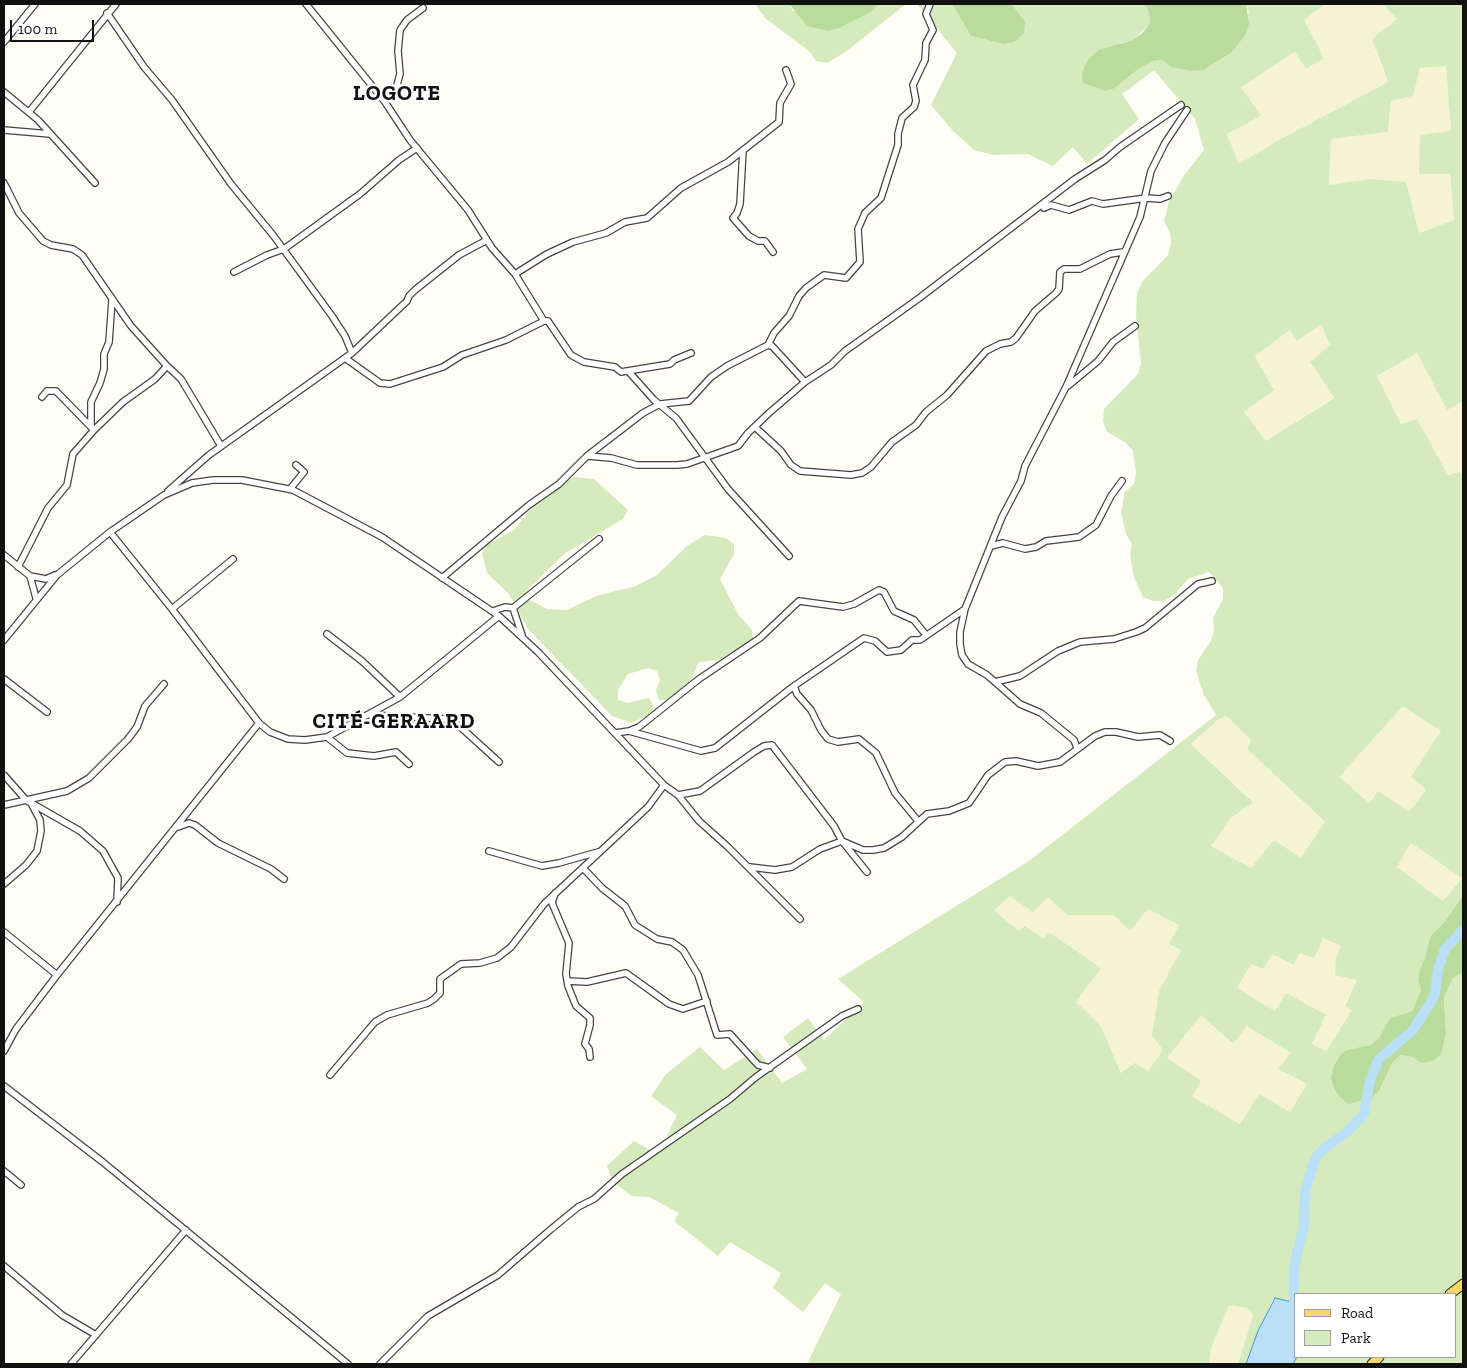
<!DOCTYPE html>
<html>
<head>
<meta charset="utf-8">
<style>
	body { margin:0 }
	#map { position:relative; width:1467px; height:1368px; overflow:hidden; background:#fffdf5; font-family:"Zilla Slab",serif }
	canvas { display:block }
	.frame { position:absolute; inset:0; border:5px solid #111; pointer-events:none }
	.legend { position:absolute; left:1294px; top:1293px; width:162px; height:65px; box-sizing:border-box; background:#fff; border:1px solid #a0a0a0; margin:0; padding:6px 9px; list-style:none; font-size:15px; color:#111 }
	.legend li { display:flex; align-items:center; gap:10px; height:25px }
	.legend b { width:25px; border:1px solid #a0a0a0 }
	.scale { position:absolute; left:10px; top:20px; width:84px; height:22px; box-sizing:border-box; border:2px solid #111; border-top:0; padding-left:6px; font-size:15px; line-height:18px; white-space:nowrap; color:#111; -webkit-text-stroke:4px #fff; paint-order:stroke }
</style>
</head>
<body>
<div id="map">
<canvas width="1467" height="1368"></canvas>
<div class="frame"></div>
<ul class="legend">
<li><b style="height:6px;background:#f9d66b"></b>Road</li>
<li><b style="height:14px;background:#d5ebbd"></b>Park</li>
</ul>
<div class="scale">100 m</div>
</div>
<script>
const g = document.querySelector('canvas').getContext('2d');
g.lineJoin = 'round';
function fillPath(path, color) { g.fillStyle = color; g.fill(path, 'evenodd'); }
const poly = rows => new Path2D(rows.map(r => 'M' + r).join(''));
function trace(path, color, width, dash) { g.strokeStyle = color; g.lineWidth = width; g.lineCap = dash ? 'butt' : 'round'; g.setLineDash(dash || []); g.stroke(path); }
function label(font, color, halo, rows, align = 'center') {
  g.font = font + ' "Zilla Slab",serif'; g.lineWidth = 5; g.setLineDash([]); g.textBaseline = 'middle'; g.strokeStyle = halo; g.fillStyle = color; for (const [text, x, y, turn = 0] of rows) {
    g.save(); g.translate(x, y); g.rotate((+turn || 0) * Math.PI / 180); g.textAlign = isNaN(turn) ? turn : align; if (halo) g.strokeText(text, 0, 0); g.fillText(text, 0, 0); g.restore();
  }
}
fillPath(poly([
	[1325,4,1385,4,1383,6,1397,19,1375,51,1388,82,1275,142,1239,165,1227,134,1261,116,1241,87,1295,51,1304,20],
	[1446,66,1451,131,1419,173,1450,173,1454,220,1419,233,1329,185,1331,139,1388,132,1391,101,1413,96,1420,68],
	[1321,323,1331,345,1310,362,1334,397,1266,441,1244,412,1274,390,1255,356,1291,329,1296,340],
	[1417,352,1447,410,1463,401,1463,477,1459,472,1448,476,1417,420,1401,424,1377,376],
	[1403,706,1441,731,1411,777,1426,790,1409,812,1378,792,1371,803,1338,777],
	[1226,716,1251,740,1247,749,1325,823,1301,858,1251,868,1211,846,1230,819,1253,801,1191,744,1219,719],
	[1411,843,1462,877,1443,901,1397,867],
	[1010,896,1048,897,1067,915,1113,915,1130,931,1148,909,1179,925,1181,950,1159,991,1152,1035,1164,1050,1148,1071,1122,1074,1101,1026,1076,1002,1100,968,1049,932,1044,939,1026,926,1019,931,994,909],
	[1323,937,1341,946,1336,958,1357,980,1345,1005,1353,1010,1326,1051,1312,1044,1326,1016,1275,1011,1237,988,1251,963,1272,954,1294,965,1300,953],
	[1201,1014,1232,1044,1247,1026,1292,1053,1278,1069,1307,1084,1290,1112,1240,1124,1192,1096,1167,1058],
	[1228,1304,1247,1308,1253,1315,1238,1364,1209,1364,1211,1348]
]), '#f6f3d4');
fillPath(poly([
	[755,4,789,4,793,11,871,12,879,4,906,4,844,53,827,63,816,61,810,52,766,19],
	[917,4,952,4,971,36,1003,44,1025,22,1012,4,1144,4,1149,12,1150,23,1133,40,1120,43,1115,88,1133,73,1152,61,1162,60,1171,67,1249,13,1246,4,1325,4,1304,20,1324,58,1306,69,1295,52,1241,87,1261,116,1227,134,1239,164,1275,142,1388,82,1372,39,1397,19,1383,5,1385,4,1463,4,1463,401,1447,410,1417,353,1377,376,1401,424,1417,419,1448,475,1460,472,1463,477,1463,895,1446,920,1430,937,1425,958,1420,969,1418,980,1421,990,1412,1011,1390,1018,1379,1038,1371,1046,1347,1050,1379,1091,1393,1062,1401,1055,1412,1057,1421,1063,1446,1032,1444,998,1453,978,1463,972,1463,1364,1293,1364,1297,1357,1456,1357,1456,1294,1296,1294,1296,1303,1274,1298,1258,1331,1246,1364,1238,1364,1253,1315,1247,1308,1229,1305,1211,1348,1209,1364,807,1364,841,1294,825,1283,803,1312,773,1288,781,1273,730,1242,718,1256,674,1221,679,1213,649,1197,632,1196,612,1181,607,1166,634,1141,652,1151,666,1138,677,1115,651,1096,666,1074,700,1047,724,1070,757,1049,782,1083,807,1069,783,1037,808,1018,824,1040,864,1002,838,979,1029,861,1216,715,1204,695,1196,671,1198,660,1211,641,1214,630,1213,618,1223,599,1223,588,1209,572,1188,579,1174,595,1164,601,1153,601,1143,597,1134,577,1130,555,1132,544,1126,534,1121,513,1125,492,1134,484,1136,473,1133,451,1126,443,1107,432,1103,421,1104,409,1138,374,1141,363,1136,316,1137,293,1142,282,1168,255,1171,244,1170,232,1164,222,1169,201,1183,177,1204,150,1195,119,1154,70,1122,94,1139,119,1087,164,1073,147,1053,166,1028,154,993,155,974,150,953,131,931,105,957,53],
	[1446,66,1451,131,1420,135,1419,174,1450,174,1454,220,1419,233,1406,182,1371,179,1329,185,1331,139,1388,132,1391,101,1413,96,1420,68],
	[1321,324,1330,345,1310,362,1334,398,1266,441,1244,412,1274,390,1255,356,1290,330,1297,341],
	[1403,706,1441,731,1411,777,1426,790,1409,812,1378,791,1370,803,1339,777],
	[1226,716,1251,740,1247,749,1325,822,1301,858,1274,840,1251,868,1211,846,1230,819,1253,802,1191,744,1219,719],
	[1411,843,1462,878,1443,901,1397,867],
	[1010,896,1033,912,1048,897,1067,915,1113,915,1130,931,1148,909,1179,925,1169,944,1181,950,1159,991,1152,1035,1163,1050,1148,1071,1135,1063,1121,1073,1101,1026,1076,1002,1101,968,1049,932,1044,939,1025,926,1019,931,994,910],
	[1323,938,1341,946,1336,958,1335,975,1357,980,1345,1006,1352,1010,1326,1051,1312,1044,1326,1015,1286,993,1275,1011,1237,988,1251,964,1263,969,1272,954,1294,965,1300,953,1314,958],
	[1201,1015,1233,1044,1247,1026,1291,1053,1278,1069,1307,1084,1290,1112,1259,1094,1240,1124,1192,1096,1201,1081,1167,1058],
	[574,477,594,479,628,510,623,519,564,554,528,589,528,599,547,609,567,610,596,596,636,586,657,575,687,546,705,535,726,538,734,544,734,554,720,579,738,614,752,630,753,640,719,660,699,662,690,681,669,700,659,700,656,690,660,680,657,671,648,668,628,674,618,690,618,700,628,703,649,698,654,707,649,715,631,723,612,716,528,629,509,594,487,573,482,554,486,545,514,530,546,490]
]), '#d5ebbd');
fillPath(poly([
	[789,4,879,4,871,12,839,28,828,31,807,26],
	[952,4,1012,4,1025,22,1024,33,1014,42,1003,44,971,36],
	[1144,4,1246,4,1249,24,1246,34,1232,52,1203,70,1192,71,1171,67,1162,60,1152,61,1133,73,1115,88,1105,91,1083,83,1082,72,1088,60,1098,50,1133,40,1142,33,1150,23,1149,12],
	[1463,895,1463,972,1453,978,1444,998,1446,1032,1441,1054,1433,1061,1421,1063,1412,1057,1401,1055,1393,1062,1379,1091,1371,1098,1349,1104,1340,1097,1334,1088,1331,1077,1334,1066,1341,1054,1347,1050,1371,1045,1379,1038,1390,1018,1412,1011,1421,990,1418,980,1420,969,1425,958,1430,937,1446,920]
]), '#b9dc9c');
const water = poly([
	[1275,1298,1296,1303,1297,1357,1293,1364,1246,1364,1258,1331,1275,1298]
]);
fillPath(water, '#b9e0f7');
trace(water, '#3f96cf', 1);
trace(poly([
	[1294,1314,1294,1267,1304,1225,1305,1191,1315,1159,1322,1150,1348,1131,1364,1114,1370,1080,1379,1059,1413,1030,1431,1002,1435,993,1438,970,1445,949,1463,930]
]), '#b9e0f7', 10);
const street = poly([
	[306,4,385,102,410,140,468,210,492,248,515,274,544,321,548,321,571,355,584,362,615,367,621,372,670,364,674,360,691,353],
	[107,13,144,67,172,100,231,184,273,235,332,316,345,336,352,353],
	[4,42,35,4],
	[4,92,38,120,95,183],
	[385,102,397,85,400,74,398,51,400,30,407,20,423,8],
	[29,112,116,4],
	[4,130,50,134],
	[743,150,740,204,737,213,733,218,749,236,758,241,765,241,773,252],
	[4,183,19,213,43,241,51,245,73,249,82,255,131,326,167,366],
	[1044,208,1051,205,1069,210,1092,201,1103,204,1146,198,1160,199,1168,196],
	[234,272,267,255,284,249,360,194,399,160,417,148],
	[515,274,547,254,573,242,606,233,625,222,647,218,681,188,728,162,779,122,780,103,791,84,786,70],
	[768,345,774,333,789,316,799,296,806,288,824,275,846,278,860,262,858,229,865,213,881,198,898,145,898,134,902,118,914,107,916,101,913,85,925,60,926,43,933,30,926,14,930,4],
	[345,358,380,383,390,384,443,367,462,355,506,340,544,321],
	[629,372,654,400,676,418,728,489,789,556],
	[1068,386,1098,361,1113,342,1135,326],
	[42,397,47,391,56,391,91,427],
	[755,427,781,451,791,465,800,471,851,475,862,473,871,467,892,442,916,425,926,412,947,395,986,351,1000,344,1011,342,1016,338,1035,311,1056,293,1059,289,1060,272,1064,269,1080,269,1110,254,1123,252],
	[94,430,91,427,91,402,100,383,104,369,104,354,109,342,112,300],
	[587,456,611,458,637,465,677,465,687,464,738,446,748,433,769,413,805,382,831,365,845,351,918,299,1075,179,1105,160,1120,147,1181,105],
	[290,489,304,472,296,465],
	[168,491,209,455,352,353,407,301,409,296,415,290,459,255,487,240],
	[110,532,172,609,259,723,270,732,288,739,305,740,327,737,400,697,499,616],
	[991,546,1003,543,1025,549,1036,547,1046,541,1079,537,1096,525,1111,496,1122,481],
	[4,555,30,576,46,579,55,575],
	[18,567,48,508,67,485,73,454,94,430,123,402,155,379,167,366,181,379,221,446],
	[30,576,36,598],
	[442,578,529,505,559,484,587,456,643,413,660,404,689,401,711,377,727,366,768,345,772,346,805,382],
	[513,608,522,635],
	[172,609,233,559],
	[965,609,960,632,960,644,962,655,968,664,987,675,1020,704,1041,713,1074,740,1077,748],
	[493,611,505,607,513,608,599,539],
	[327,634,362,661,400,697],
	[4,640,57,575,110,532,164,495,192,483,213,480,242,480,293,490,382,537,499,616,538,652,664,785,678,795,699,821,728,847,800,919],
	[4,679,47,712],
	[995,682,1020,676,1058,651,1080,642,1114,639,1136,632,1145,628,1198,584,1212,581],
	[794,686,797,694,811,710,821,730,828,739,838,742,859,739,876,753,895,793,918,821],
	[370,715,446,719,456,723,499,762],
	[629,731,639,727,699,679,760,638,799,601,843,607,854,604,879,590,884,592,894,611,914,620,926,635],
	[615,733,629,731,701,751,715,748,794,686,864,638,875,641,887,652,901,650,912,640,920,640,965,609,1002,517,1021,481,1025,466,1066,387,1140,217,1151,171,1165,143,1187,110],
	[327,737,347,753,374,756,396,752,409,764],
	[4,775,26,800,80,831,103,851,118,878,117,902],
	[678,795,700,791,754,752,764,746,772,745,834,826,842,841,863,850,873,850,884,848,902,837,927,814,949,811,969,803,988,775,1005,762,1016,761,1038,766,1060,762,1095,736,1105,732,1116,732,1138,737,1160,735,1170,741],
	[4,805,67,791,89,778,128,739,137,727,145,706,164,684],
	[178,827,189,823,195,825,218,843,271,869,284,879],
	[489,851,542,866,559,863,598,852],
	[750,867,775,870,792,867,820,849,842,841,867,872],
	[583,868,602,888,625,906,635,925,657,939,672,942,683,950,698,975,717,1035,730,1034,758,1065,770,1068],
	[4,884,26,865,37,851,41,831,40,820,32,805],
	[555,893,552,903,569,943,566,974,568,986,576,1006,590,1018,590,1025,585,1044,589,1049,590,1057],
	[4,932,57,975],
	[567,981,587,982,626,973,669,1004,683,1009,707,1001],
	[4,1051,16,1029,57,975,259,723],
	[330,1075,375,1022,387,1015,428,1003,434,999,440,993,440,979,461,964,480,963,497,958,511,947,544,904,648,807,664,785],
	[4,1086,104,1163,348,1364],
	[4,1171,21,1185],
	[4,1266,62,1315,96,1335],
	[71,1364,186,1230],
	[380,1364,428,1316,498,1275,550,1230,578,1207,594,1199,622,1174,730,1099,756,1077,842,1016,858,1009]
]);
const primary = poly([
	[1450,1294,1463,1284],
	[1372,1364,1379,1357]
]);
trace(street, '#444', 8);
trace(primary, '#222', 11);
trace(street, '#fff', 5.5);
trace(primary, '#f9d66b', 9);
g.letterSpacing = '1px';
label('bold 21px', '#111', '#fff', [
	["LOGOTE",397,94],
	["CITÉ-GERAARD",394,722]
]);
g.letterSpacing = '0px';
</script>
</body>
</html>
